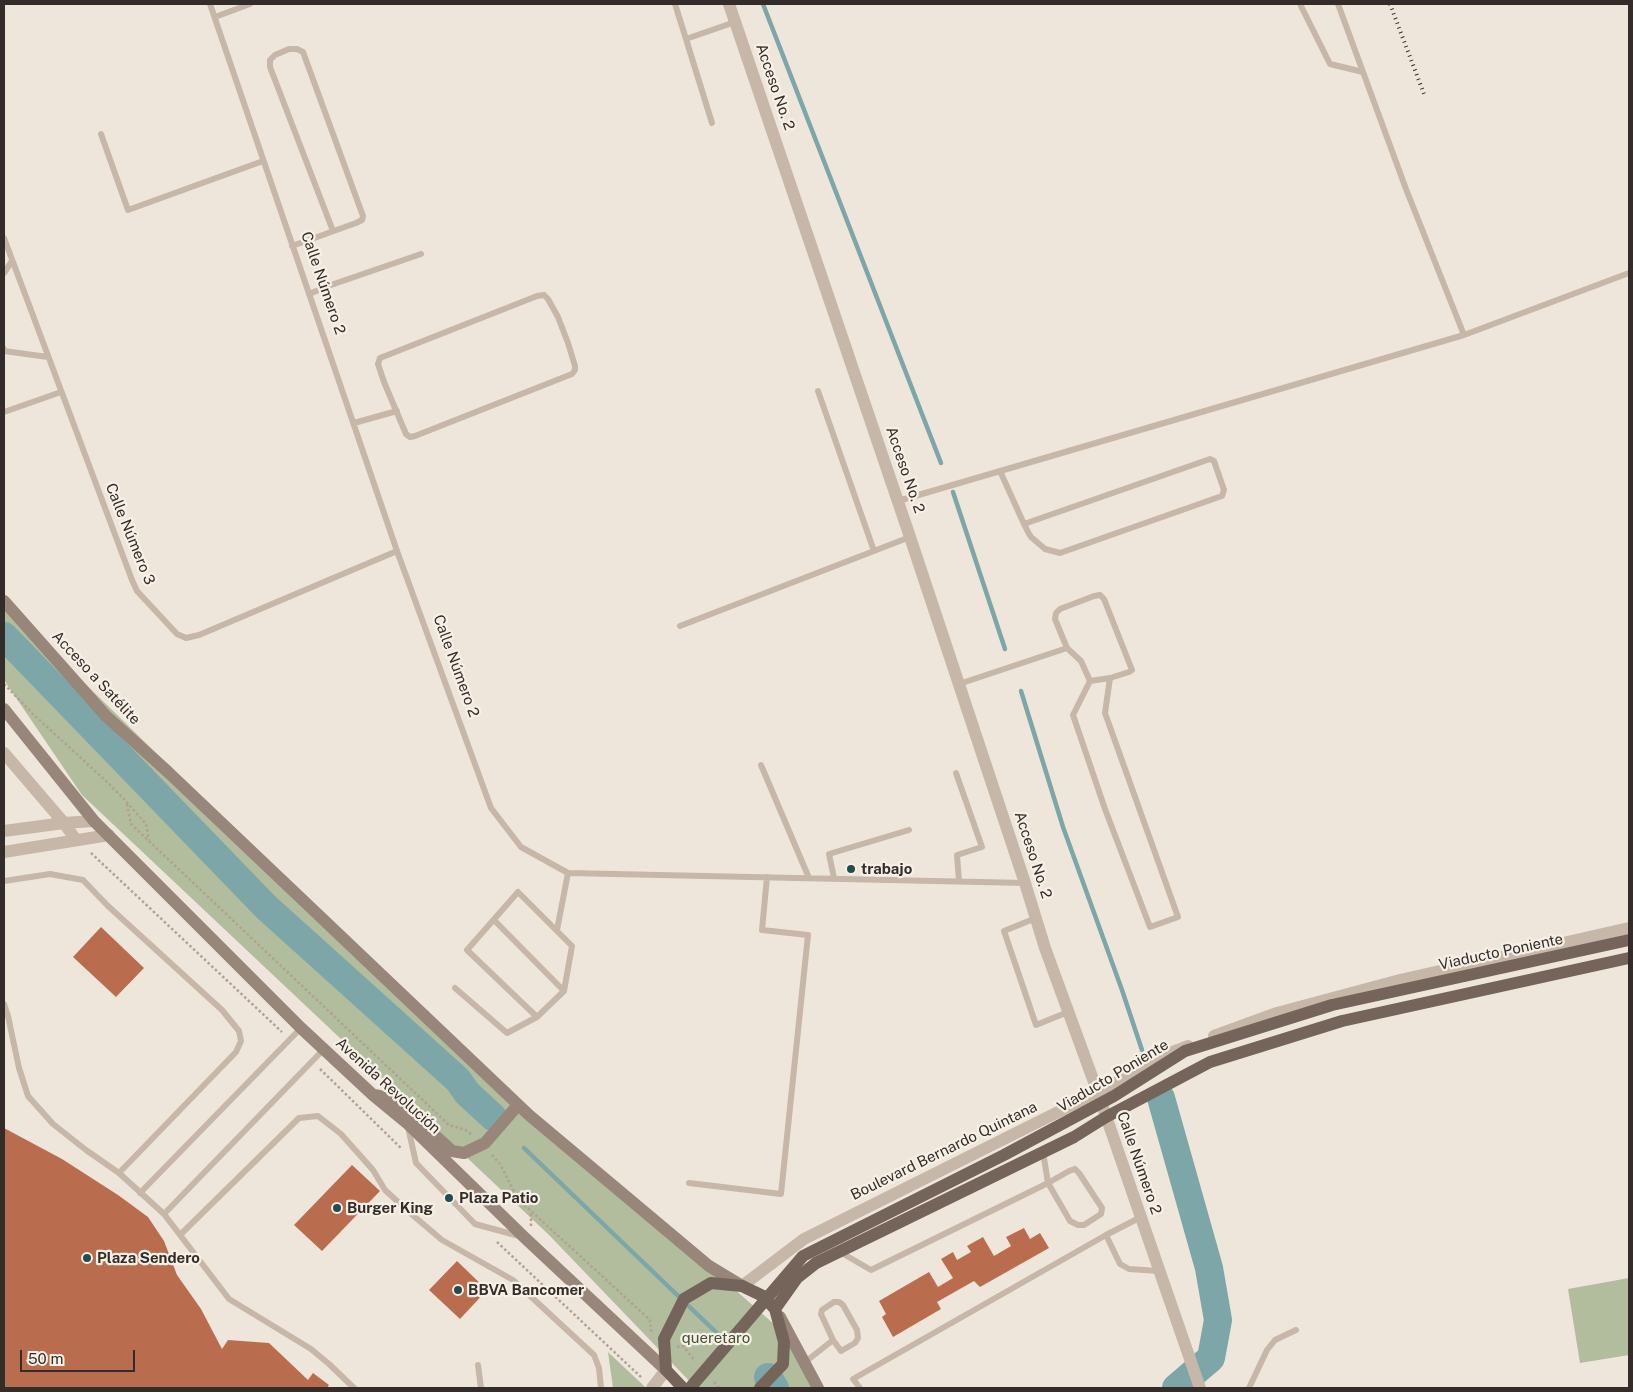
<!DOCTYPE html>
<html>
<head>
<meta charset="utf-8">
<style>
	body { margin:0 }
	#map { position:relative; width:1633px; height:1392px; overflow:hidden; background:#efe6db; font-family:"Public Sans",sans-serif }
	canvas { display:block }
	.frame { position:absolute; inset:0; border:5px solid #342c28; pointer-events:none }
	.scale { position:absolute; left:20px; top:1350px; width:115px; height:22px; box-sizing:border-box; border:2px solid #342c28; border-top:0; padding-left:6px; font-size:15px; line-height:18px; white-space:nowrap; color:#342c28; -webkit-text-stroke:4px #f7f0e7; paint-order:stroke }
</style>
</head>
<body>
<div id="map">
<canvas width="1633" height="1392"></canvas>
<div class="frame"></div>
<div class="scale">50 m</div>
</div>
<script>
const g = document.querySelector('canvas').getContext('2d');
g.lineJoin = 'round';
function fillPath(path, color) { g.fillStyle = color; g.fill(path, 'evenodd'); }
const poly = rows => new Path2D(rows.map(r => 'M' + r).join(''));
function trace(path, color, width, dash) { g.strokeStyle = color; g.lineWidth = width; g.lineCap = dash ? 'butt' : 'round'; g.setLineDash(dash || []); g.stroke(path); }
function label(font, color, halo, rows, align = 'center') {
  g.font = font + ' "Public Sans",sans-serif'; g.lineWidth = 4.5; g.setLineDash([]); g.textBaseline = 'middle'; g.strokeStyle = halo; g.fillStyle = color; for (const [text, x, y, turn = 0] of rows) {
    g.save(); g.translate(x, y); g.rotate((+turn || 0) * Math.PI / 180); g.textAlign = isNaN(turn) ? turn : align; if (halo) g.strokeText(text, 0, 0); g.fillText(text, 0, 0); g.restore();
  }
}
fillPath(poly([
	[4,595,20,620,424,1015,792,1340,820,1388,696,1388,549,1235,82,795,4,680],
	[1629,1278,1629,1355,1580,1363,1568,1289],
	[608,1352,642,1384,646,1388,613,1388]
]), '#b1bd9d');
trace(poly([
	[763,4,941,463],
	[953,492,1005,649],
	[1021,691,1063,827,1122,990,1142,1050],
	[524,1148,722,1338]
]), '#7da6a9', 4.5);
trace(poly([
	[4,636,266,907,458,1080,467,1093,493,1117],
	[1161,1098,1209,1268,1218,1320,1211,1358,1176,1388],
	[768,1377,775,1388]
]), '#7da6a9', 28);
fillPath(poly([
	[101,927,144,968,116,997,73,957],
	[4,1128,62,1159,118,1195,148,1217,164,1241,177,1275,201,1309,222,1349,228,1340,269,1343,308,1380,313,1373,329,1385,327,1388,4,1388],
	[352,1165,380,1191,322,1251,294,1225],
	[1024,1228,1030,1239,1040,1233,1049,1248,980,1287,974,1281,937,1302,941,1309,893,1337,882,1317,886,1314,879,1301,929,1272,938,1287,953,1278,941,1259,953,1252,957,1260,971,1252,967,1246,983,1237,994,1256,1011,1246,1006,1237],
	[457,1261,487,1290,460,1319,429,1290]
]), '#ba6c4e');
trace(poly([
	[4,684,33,714,106,781,122,797,146,824,149,840],
	[127,804,131,824,449,1125,466,1130,472,1135],
	[91,853,282,1032],
	[320,1069,402,1149],
	[492,1155,500,1164,518,1199,650,1320,651,1330,653,1333],
	[531,1226,531,1212],
	[497,1242,642,1378],
	[677,1347,683,1346,695,1361],
	[714,1382,719,1388]
]), '#b2a193', 2.5, [2.5, 2.5]);
trace(poly([
	[210,4,397,551,491,808,521,847,568,873,1025,883],
	[675,4,686,39,735,22],
	[1300,4,1330,64,1363,72],
	[1338,4,1406,189,1464,335],
	[215,17,250,4],
	[686,39,712,123],
	[101,134,128,210,263,161],
	[4,238,132,580,137,591,177,634,186,638,199,635,397,551],
	[292,246,356,223,362,220,363,216,303,52,297,49,289,49,275,55,270,60,270,67,333,231],
	[4,273,12,261],
	[309,294,331,285,421,254],
	[544,295,548,299,558,317,568,343,575,366,575,370,572,374,415,436,410,437,406,434,384,382,378,364,380,358,537,296,544,295],
	[4,349,4,351,48,357],
	[818,391,874,551],
	[4,412,61,392],
	[354,423,397,411],
	[1000,471,1024,524,1028,532,1031,537,1045,549,1060,553,1219,497,1222,496,1224,490,1214,461,1210,459,1024,524],
	[898,501,1464,335,1629,273],
	[1100,595,1104,599,1132,670,1129,672,1110,678,1090,681,1081,661,1067,648,1055,619,1056,613,1060,609,1094,596,1100,595],
	[680,626,910,537],
	[1090,681,1073,715,1105,809,1150,927,1178,917,1105,713,1110,678],
	[959,684,1067,648],
	[761,765,809,878],
	[956,773,982,847,957,855,959,881],
	[834,878,829,854,909,830],
	[4,881,50,874,83,880,108,906,222,1010,239,1031,241,1041,236,1052,119,1173],
	[1036,918,1004,931,1036,1025,1068,1012],
	[494,920,564,991],
	[557,930,568,873],
	[455,988,507,1033,537,1017,564,991,572,946,518,892,467,950,537,1017],
	[4,1004,8,1016,19,1068,28,1096,53,1124,86,1150,119,1173,164,1214,229,1299,311,1349,329,1364,354,1388],
	[408,1127,416,1163,475,1224,519,1236],
	[1075,1169,1079,1173,1102,1208,1101,1214,1084,1225,1078,1225,1070,1221,1048,1183,1069,1171,1075,1169],
	[689,1183,781,1194,808,935,762,930,767,877],
	[140,1193,301,1028],
	[164,1214,324,1049],
	[180,1235,299,1118,318,1116,341,1134,373,1170,385,1190,409,1212,442,1240,513,1280,594,1355,599,1368,601,1388],
	[1106,1235,1141,1217],
	[840,1252,871,1270,1048,1183,1043,1152],
	[834,1302,839,1302,843,1305,857,1330,858,1338,855,1343,841,1351,833,1340,821,1314,822,1310,834,1302],
	[804,1363,833,1340],
	[478,1365,481,1388],
	[860,1388,853,1379,1106,1235,1120,1264,1129,1269,1159,1271],
	[1249,1388,1267,1350,1275,1340,1296,1330]
]), '#c6b7a8', 6);
trace(poly([
	[729,4,910,537,1025,883,1045,948,1098,1093,1200,1388],
	[4,753,64,823,76,840],
	[4,831,64,823,94,821],
	[4,852,109,835]
]), '#c6b7a8', 12);
trace(poly([
	[1214,1036,1277,1013,1400,980,1629,928],
	[742,1286,804,1239,1108,1087,1172,1052,1188,1046],
	[652,1388,666,1370]
]), '#c6b7a8', 12);
trace(poly([
	[4,601,106,716,168,772,529,1115,709,1266,742,1286],
	[4,709,94,821,301,1028,373,1095,407,1123,524,1237,666,1370],
	[374,1095,395,1099,452,1151,464,1153,485,1143,518,1105],
	[780,1317,818,1388]
]), '#99867a', 12);
trace(poly([
	[775,1309,797,1278,816,1263,1074,1137,1106,1117,1210,1062,1342,1021,1629,958],
	[683,1388,666,1370,664,1339,684,1299,711,1283,742,1286,763,1296,775,1309,784,1342,783,1364,760,1388]
]), '#74645a', 12);
trace(poly([
	[1390,4,1424,94]
]), '#342c28', 4, [1, 4]);
trace(poly([
	[690,1388,803,1256,1004,1155,1114,1096,1185,1051,1332,1005,1629,940]
]), '#74645a', 12);
for (const [x, y, r, color] of [
	[851,869,5,"#214c51"],
	[449,1198,5,"#214c51"],
	[337,1208,5,"#214c51"],
	[87,1258,5,"#214c51"],
	[458,1290,5,"#214c51"]
]) { const dot = new Path2D(); dot.arc(x, y, r, 0, 2 * Math.PI); g.fillStyle = color; g.fill(dot); trace(dot, '#f7f0e7', 2); }
label('15px', '#342c28', '#f7f0e7', [
	["Acceso No. 2",775,87,71],
	["Calle Número 2",323,283,71],
	["Acceso No. 2",905,470,71],
	["Calle Número 3",130,534,68],
	["Calle Número 2",456,666,70],
	["Acceso a Satélite",96,678,47],
	["Acceso No. 2",1033,855,72],
	["Viaducto Poniente",1501,952,-12],
	["Viaducto Poniente",1113,1076,-31],
	["Avenida Revolución",388,1086,42],
	["Boulevard Bernardo Quintana",944,1151,-26],
	["Calle Número 2",1139,1163,71]
]);
label('bold 15px', '#342c28', '#f7f0e7', [
	["trabajo",861,869],
	["Plaza Patio",459,1198],
	["Burger King",347,1208],
	["Plaza Sendero",97,1258],
	["BBVA Bancomer",468,1290]
], 'left');
label('15px', '#424f2e', '#f7f0e7', [
	["queretaro",716,1338]
]);
</script>
</body>
</html>
